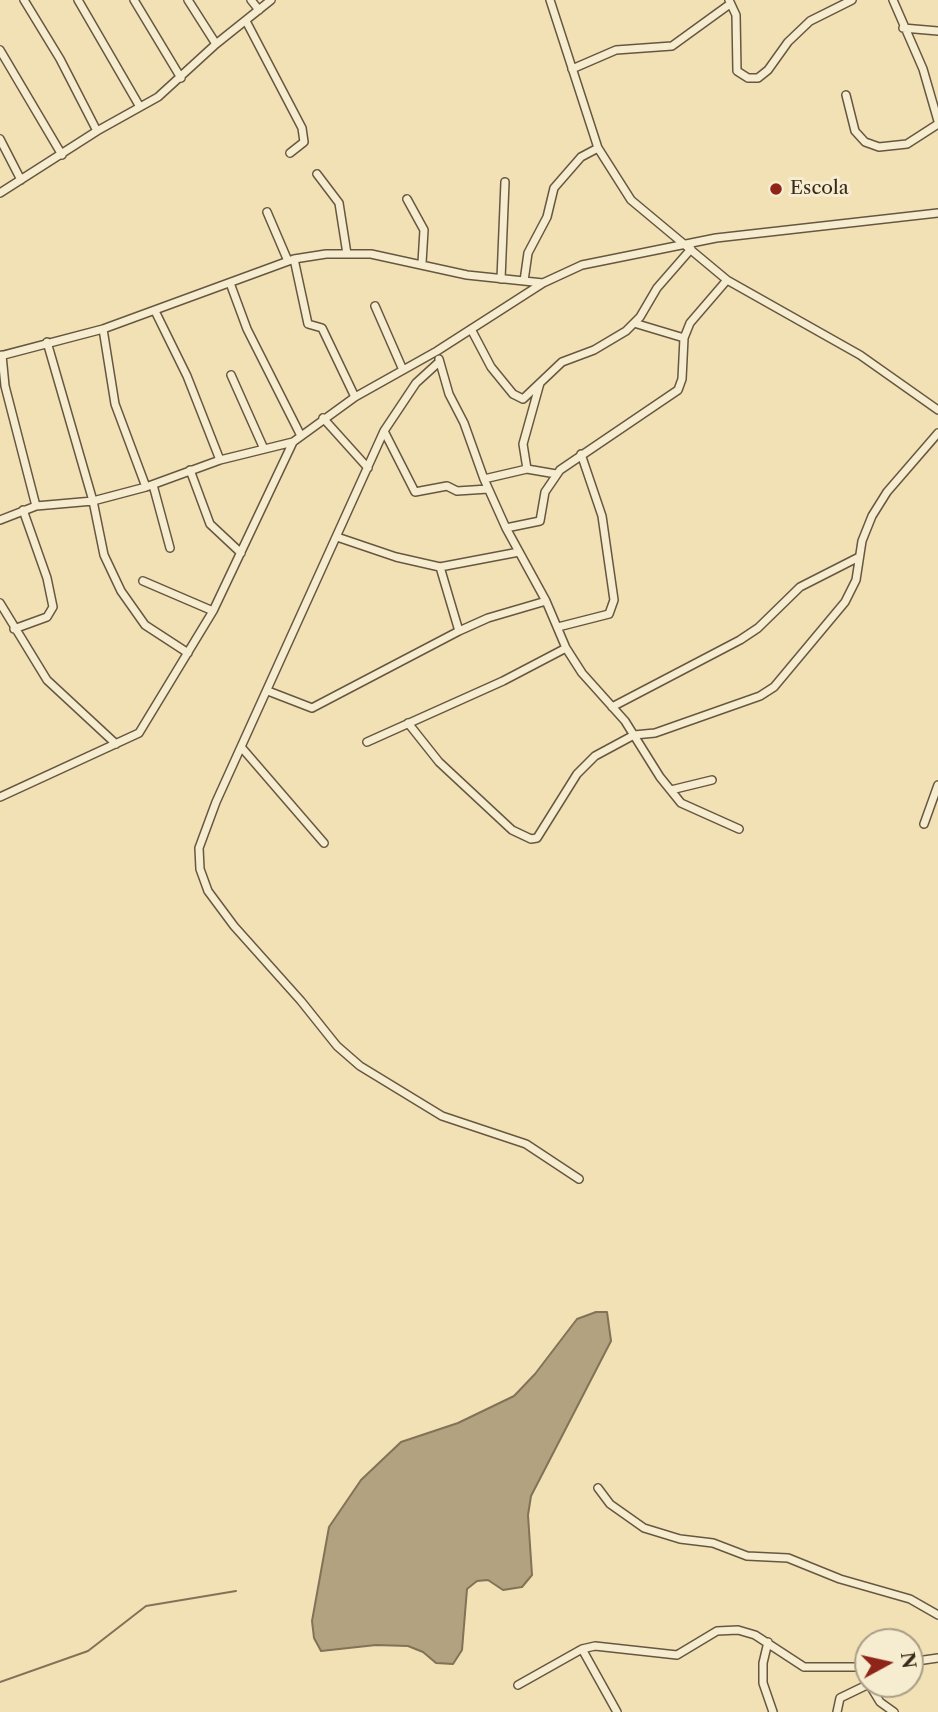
<!DOCTYPE html>
<html>
<head>
<meta charset="utf-8">
<style>
	body { margin:0 }
	#map { position:relative; width:938px; height:1712px; overflow:hidden; background:#f1e1b5; font-family:"Libre Caslon Text",serif }
	canvas { display:block }
	.north { position:absolute; left:854px; top:1628px; width:70px; height:70px; box-sizing:border-box; background:#f6eccf; border:2px solid #aa9e87; border-radius:50%; rotate:82deg; font-size:19px; font-weight:700; line-height:28px; text-align:center; color:#39291a }
	.north::after { content:''; display:block; margin:auto; width:24px; height:32px; background:#8f2418; clip-path:polygon(50% 0,100% 100%,50% 72%,0 100%) }
</style>
</head>
<body>
<div id="map">
<canvas width="938" height="1712"></canvas>
<div class="north">N</div>
</div>
<script>
const g = document.querySelector('canvas').getContext('2d');
g.lineJoin = 'round';
function fillPath(path, color) { g.fillStyle = color; g.fill(path, 'evenodd'); }
const poly = rows => new Path2D(rows.map(r => 'M' + r).join(''));
function trace(path, color, width, dash) { g.strokeStyle = color; g.lineWidth = width; g.lineCap = dash ? 'butt' : 'round'; g.setLineDash(dash || []); g.stroke(path); }
function label(font, color, halo, rows, align = 'center') {
  g.font = font + ' "Libre Caslon Text",serif'; g.lineWidth = 6; g.setLineDash([]); g.textBaseline = 'middle'; g.strokeStyle = halo; g.fillStyle = color; for (const [text, x, y, turn = 0] of rows) {
    g.save(); g.translate(x, y); g.rotate((+turn || 0) * Math.PI / 180); g.textAlign = isNaN(turn) ? turn : align; if (halo) g.strokeText(text, 0, 0); g.fillText(text, 0, 0); g.restore();
  }
}
const water = poly([
	[596,1312,607,1312,611,1341,531,1496,528,1515,532,1575,522,1587,503,1590,488,1580,477,1581,467,1589,462,1650,453,1664,436,1663,423,1652,408,1646,376,1645,321,1651,314,1638,312,1621,329,1527,361,1480,401,1442,458,1423,514,1396,535,1374,577,1319,596,1312]
]);
fillPath(water, '#b2a280');
trace(water, '#827257', 2);
trace(poly([
	[0,1682,88,1651,146,1606,236,1591]
]), '#827257', 2);
const minor = poly([
	[24,0,60,59,97,131],
	[78,0,140,107],
	[134,0,181,78],
	[188,0,216,44],
	[251,0,259,10],
	[550,0,598,148,631,200,727,280,860,355,938,410],
	[729,0,736,15,737,71,748,78,758,78,768,70,788,42,810,21,852,0],
	[893,0,923,69,938,121],
	[246,21,302,128,304,142,290,153],
	[903,28,938,31],
	[0,50,62,155],
	[572,69,616,50,672,46,730,4],
	[846,95,855,131,865,142,879,147,907,144,938,124],
	[0,139,21,180],
	[317,174,339,203,347,254],
	[0,193,97,131,158,97,216,44,271,0],
	[407,199,424,230,422,263],
	[267,212,288,261],
	[294,259,308,324,322,328,355,397],
	[501,279,505,182],
	[524,281,528,253,547,217,554,188,581,157,598,148],
	[230,283,247,329,300,434],
	[375,306,403,370],
	[155,311,187,376,220,460],
	[634,323,684,338],
	[103,329,115,404,146,487],
	[471,329,491,367,513,394,523,399,562,362,594,350,626,331,640,317,657,288,691,249],
	[47,342,93,501,104,555,121,591,145,625,188,653],
	[2,355,5,386,36,506],
	[0,356,103,329,294,259,326,254,371,254,467,275,543,283],
	[439,359,449,394,464,423,484,479,506,528,546,601,566,648,582,673,625,721,660,777,681,803,739,829],
	[439,362,416,383,384,431,216,802,199,848,200,869,208,891,234,926,301,1001,337,1046,360,1066,442,1116,526,1144,579,1179],
	[231,375,264,449],
	[323,418,368,468],
	[384,431,415,492,447,486,457,491,488,489],
	[527,469,523,444,540,383],
	[190,470,210,524,241,553],
	[484,479,527,469,556,474],
	[153,485,170,548],
	[0,520,36,506,93,501,146,487,220,460,293,442,355,397,437,351,543,283,582,265,716,238,938,213],
	[506,528,540,521,545,492,560,470,678,390,682,379,684,338,690,323,727,280],
	[337,537,396,557,440,567,519,552],
	[440,567,459,631],
	[143,581,213,611],
	[0,603,47,680,116,744],
	[558,627,609,614,614,600,602,516,581,454],
	[14,629,47,617,53,607,47,578,23,510],
	[268,691,312,708,459,631,488,618,546,601],
	[612,707,740,640,758,628,800,587,859,557],
	[408,723,439,762,512,830,531,839,537,838,577,774,595,756,634,735,655,733,760,696,774,687,845,602,856,580,862,541,872,516,887,492,938,433],
	[367,742,503,681,566,648],
	[242,748,324,843],
	[671,790,712,780],
	[0,797,139,733,213,611,293,442],
	[924,824,938,785],
	[598,1488,610,1504,644,1528,680,1539,713,1543,747,1556,788,1558,840,1579,910,1599,938,1615],
	[768,1642,763,1663,763,1683,773,1712],
	[582,1649,617,1712],
	[910,1662,938,1658],
	[869,1684,880,1702,894,1712],
	[518,1685,582,1649,595,1646,677,1655,717,1631,738,1630,755,1635,804,1667,868,1667],
	[837,1712,840,1698,869,1684]
]);
trace(minor, '#675741', 10);
trace(minor, '#f6eccf', 7);
for (const [x, y, r, color] of [
	[776,189,7,"#8f2418"]
]) { const dot = new Path2D(); dot.arc(x, y, r, 0, 2 * Math.PI); g.fillStyle = color; g.fill(dot); trace(dot, '#f6eccf', 2.5); }
label('19px', '#39291a', '#f6eccf', [
	["Escola",790,189]
], 'left');
</script>
</body>
</html>
